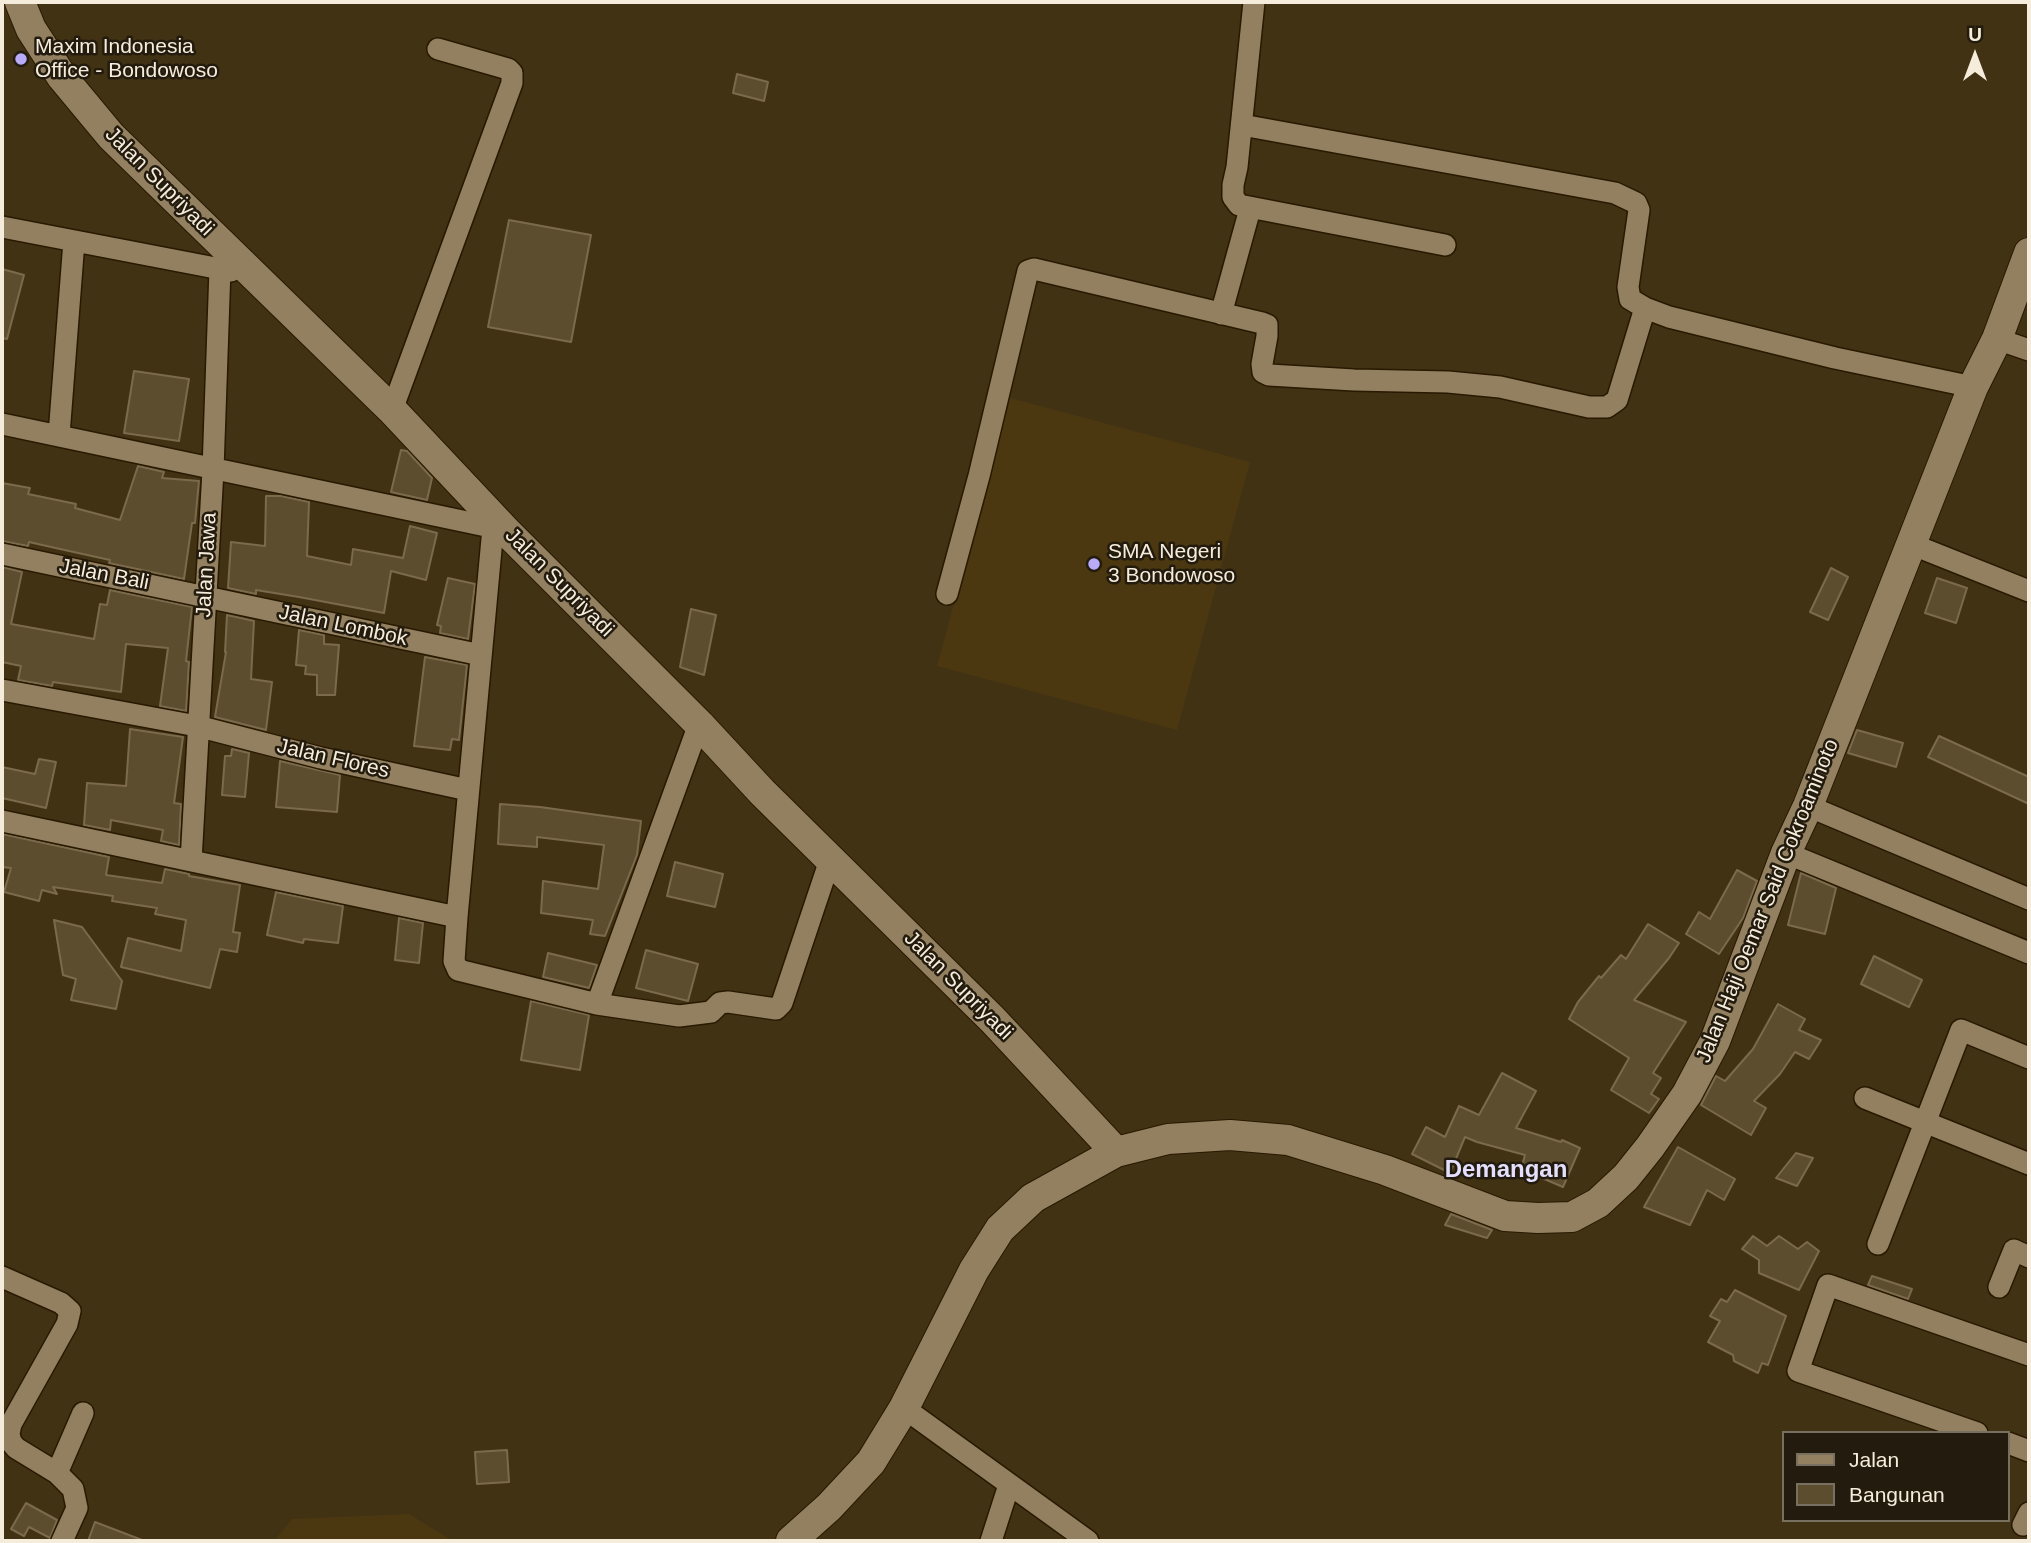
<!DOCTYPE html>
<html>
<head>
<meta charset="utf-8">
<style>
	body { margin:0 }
	#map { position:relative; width:2031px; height:1543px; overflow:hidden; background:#423214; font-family:Helvetica,sans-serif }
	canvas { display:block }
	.frame { position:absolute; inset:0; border:4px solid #f6ecdb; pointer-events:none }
	.legend { position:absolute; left:1782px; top:1431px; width:228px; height:91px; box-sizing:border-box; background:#221b0e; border:2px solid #776f60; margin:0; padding:9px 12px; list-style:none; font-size:21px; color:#f6ecdb }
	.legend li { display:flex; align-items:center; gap:14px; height:35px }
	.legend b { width:35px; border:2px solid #776f60 }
	.north { position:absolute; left:1940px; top:21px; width:70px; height:70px; -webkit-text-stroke:5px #221b0e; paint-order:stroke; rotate:0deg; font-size:19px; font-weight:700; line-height:28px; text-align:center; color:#f6ecdb }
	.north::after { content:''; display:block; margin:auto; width:24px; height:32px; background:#f6ecdb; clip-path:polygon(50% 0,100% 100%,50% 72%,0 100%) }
</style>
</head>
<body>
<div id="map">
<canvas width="2031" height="1543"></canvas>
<div class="frame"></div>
<ul class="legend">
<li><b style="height:9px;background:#928060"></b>Jalan</li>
<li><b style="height:19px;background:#5d4d2f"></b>Bangunan</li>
</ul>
<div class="north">U</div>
</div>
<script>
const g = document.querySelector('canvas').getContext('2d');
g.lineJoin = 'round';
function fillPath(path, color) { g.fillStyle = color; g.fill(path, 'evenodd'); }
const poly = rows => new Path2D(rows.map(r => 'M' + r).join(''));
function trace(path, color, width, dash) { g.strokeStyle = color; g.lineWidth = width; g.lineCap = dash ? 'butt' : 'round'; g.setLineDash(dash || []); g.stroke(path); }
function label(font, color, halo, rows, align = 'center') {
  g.font = font + ' Helvetica,sans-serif'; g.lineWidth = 5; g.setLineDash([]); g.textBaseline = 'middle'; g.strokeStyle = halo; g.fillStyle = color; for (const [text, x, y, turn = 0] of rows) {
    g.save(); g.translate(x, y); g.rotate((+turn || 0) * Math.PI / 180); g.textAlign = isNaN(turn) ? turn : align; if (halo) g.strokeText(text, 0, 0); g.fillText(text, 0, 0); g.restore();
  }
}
fillPath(poly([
	[1010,398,1250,462,1177,730,937,666],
	[409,1514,453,1541,274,1541,292,1519]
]), '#4b3811');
const building = poly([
	[737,74,768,82,764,101,733,93,737,74],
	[509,220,591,235,571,342,488,327,509,220],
	[2,269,24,275,7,339,2,338,2,269],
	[134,371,189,379,179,441,124,433,134,371],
	[401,450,407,451,432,478,427,500,391,492,401,450],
	[138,466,164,472,162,478,199,481,195,523,192,523,184,579,109,563,110,560,60,549,29,542,28,546,2,541,2,483,30,488,28,494,76,504,75,508,120,520,138,466],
	[266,496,281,496,309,502,307,556,351,565,353,549,403,558,410,526,437,533,426,580,391,571,384,613,299,597,256,590,256,594,228,588,231,542,265,546,266,496],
	[2,567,22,572,11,624,94,639,100,604,107,605,110,590,192,607,186,661,189,662,186,711,160,706,168,648,126,644,121,692,53,682,52,686,18,680,21,666,2,662,2,567],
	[1831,568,1848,577,1828,620,1810,612,1831,568],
	[448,578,475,584,468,639,440,633,441,626,437,625,448,578],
	[1937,578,1967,588,1956,623,1925,613,1937,578],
	[691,609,716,615,704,675,680,667,691,609],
	[227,615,254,621,251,679,272,682,266,730,215,717,226,652,225,652,227,615],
	[299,630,324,635,324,644,339,645,335,695,317,695,317,675,305,674,306,666,296,665,299,630],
	[425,657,467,665,459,740,452,739,450,750,414,746,425,657],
	[130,729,183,737,174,803,181,804,179,845,161,841,163,830,111,820,110,830,84,825,87,783,126,786,130,729],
	[1857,730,1903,743,1896,767,1848,753,1857,730],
	[1939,736,2029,777,2029,804,1928,757,1939,736],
	[232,749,249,753,245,797,222,795,225,756,231,756,232,749],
	[39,759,56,762,46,808,2,798,2,767,35,774,39,759],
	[280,761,340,775,337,812,276,807,280,761],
	[500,804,540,807,641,821,637,855,605,936,590,934,593,920,541,913,543,881,598,889,604,845,537,837,537,847,498,844,500,804],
	[2,834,109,857,106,875,162,883,165,869,189,874,189,876,240,885,233,932,240,933,237,952,220,949,210,988,121,967,128,938,181,951,186,920,155,914,157,908,112,901,113,896,53,887,57,894,42,890,39,901,4,892,11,868,2,867,2,834],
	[675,862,723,874,715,907,667,896,675,862],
	[1737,870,1757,881,1743,918,1719,954,1686,934,1699,912,1710,919,1737,870],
	[1801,873,1836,888,1825,934,1788,925,1801,873],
	[276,892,343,906,338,943,304,939,303,943,267,935,276,892],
	[399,918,423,923,419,963,395,960,399,918],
	[54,920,82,927,122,981,116,1009,71,1000,76,979,63,975,54,920],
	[1648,924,1679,943,1669,958,1634,1000,1686,1022,1653,1073,1661,1078,1651,1094,1659,1099,1649,1113,1611,1090,1629,1058,1569,1019,1578,1002,1599,976,1601,978,1621,955,1626,959,1648,924],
	[646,950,698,964,688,1001,636,988,646,950],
	[548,953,597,965,589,988,543,977,548,953],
	[1874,956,1922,980,1909,1007,1861,984,1874,956],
	[531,1001,589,1015,580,1070,521,1060,531,1001],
	[1778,1004,1805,1019,1799,1030,1821,1040,1809,1059,1795,1052,1780,1074,1754,1101,1766,1108,1751,1135,1701,1105,1716,1076,1725,1081,1753,1049,1778,1004],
	[1502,1073,1536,1091,1516,1128,1561,1142,1562,1140,1580,1148,1563,1187,1521,1169,1525,1155,1477,1142,1465,1137,1450,1173,1412,1154,1426,1127,1445,1137,1459,1106,1479,1115,1502,1073],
	[1678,1147,1735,1179,1724,1200,1707,1190,1690,1225,1644,1207,1678,1147],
	[1796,1153,1813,1158,1797,1186,1776,1178,1796,1153],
	[1451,1214,1492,1230,1487,1238,1445,1225,1451,1214],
	[1753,1236,1767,1246,1779,1236,1798,1249,1807,1242,1819,1251,1799,1290,1759,1273,1759,1260,1742,1249,1753,1236],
	[1872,1276,1912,1289,1908,1299,1868,1285,1872,1276],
	[1735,1290,1786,1316,1768,1365,1762,1363,1758,1373,1734,1361,1733,1355,1708,1342,1720,1321,1710,1316,1721,1299,1727,1302,1735,1290],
	[507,1450,509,1482,477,1484,475,1452,507,1450],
	[26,1503,57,1520,50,1538,29,1527,24,1536,11,1529,26,1503],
	[95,1522,142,1540,142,1541,88,1541,95,1522]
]);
fillPath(building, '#5d4d2f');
trace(building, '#7b6a4b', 2);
const street = poly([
	[1254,2,1237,167,1233,185,1233,197,1239,205,1445,245],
	[1242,125,1615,193,1636,203,1639,210,1628,287,1630,299,1645,308,1669,317,1835,358,1973,387],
	[2,227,231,271],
	[1221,314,1250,209],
	[1997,339,2029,350],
	[392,410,512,83,512,73,508,69,438,49],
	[2,424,505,530],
	[59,435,74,241],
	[493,528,457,917,454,961,458,970,597,1004,679,1016,711,1012,720,1003,728,1002,776,1009,782,1003,830,860],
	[1911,544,2029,591],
	[2,554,481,655],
	[947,594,979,476,1028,271,1034,269,1262,323,1267,325,1267,336,1262,364,1263,372,1269,375,1354,380,1448,382,1500,387,1589,407,1607,407,1617,400,1645,308],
	[2,690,197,726,321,758,468,790],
	[1808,806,2029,899],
	[2,821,457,917],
	[1786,853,2029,953],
	[191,861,213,470,220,269],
	[597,1004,699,724],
	[1865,1098,2029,1164],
	[1878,1244,1961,1030,2029,1058],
	[2,1277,61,1303,70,1311,67,1324,11,1424,9,1434,11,1442,16,1448,57,1473,73,1489,77,1508,62,1541],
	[1999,1287,2014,1250,2029,1257],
	[904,1408,1088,1541],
	[1977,1433,1798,1371,1828,1285,2029,1355],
	[2008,1443,2029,1451],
	[57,1473,83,1413],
	[2023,1525,2029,1513],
	[991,1541,1009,1485]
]);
const secondary = poly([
	[20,2,31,29,62,77,111,136,392,410,505,530,699,724,762,792,993,1020,1116,1152],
	[791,1541,829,1507,871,1462,904,1408,974,1270,1000,1229,1033,1198,1116,1152,1168,1139,1230,1135,1288,1140,1385,1170,1505,1216,1538,1218,1572,1217,1598,1203,1626,1177,1650,1147,1687,1094,1715,1041,1786,853,1808,806,1973,387,1997,339,2029,253]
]);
trace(street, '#281900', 24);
trace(secondary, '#281900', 32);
trace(street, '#928060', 21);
trace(secondary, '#928060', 30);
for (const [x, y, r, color] of [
	[21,59,7,"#b8abf7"],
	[1094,564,7,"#b8abf7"]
]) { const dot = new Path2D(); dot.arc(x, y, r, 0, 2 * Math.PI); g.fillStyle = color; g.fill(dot); trace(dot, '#221b0e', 2.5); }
label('21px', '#f6ecdb', '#221b0e', [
	["Maxim Indonesia",35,47],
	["Office - Bondowoso",35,71],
	["SMA Negeri",1108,552],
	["3 Bondowoso",1108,576]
], 'left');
label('21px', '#f6ecdb', '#221b0e', [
	["Jalan Supriyadi",159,182,45],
	["Jalan Jawa",207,565,-87],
	["Jalan Bali",104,575,11],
	["Jalan Supriyadi",559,583,45],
	["Jalan Lombok",343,626,12],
	["Jalan Flores",333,759,13],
	["Jalan Haji Oemar Said Cokroaminoto",1768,901,-68],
	["Jalan Supriyadi",958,986,45]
]);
label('bold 24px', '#e3dffc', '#221b0e', [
	["Demangan",1506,1170]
]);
</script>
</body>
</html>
